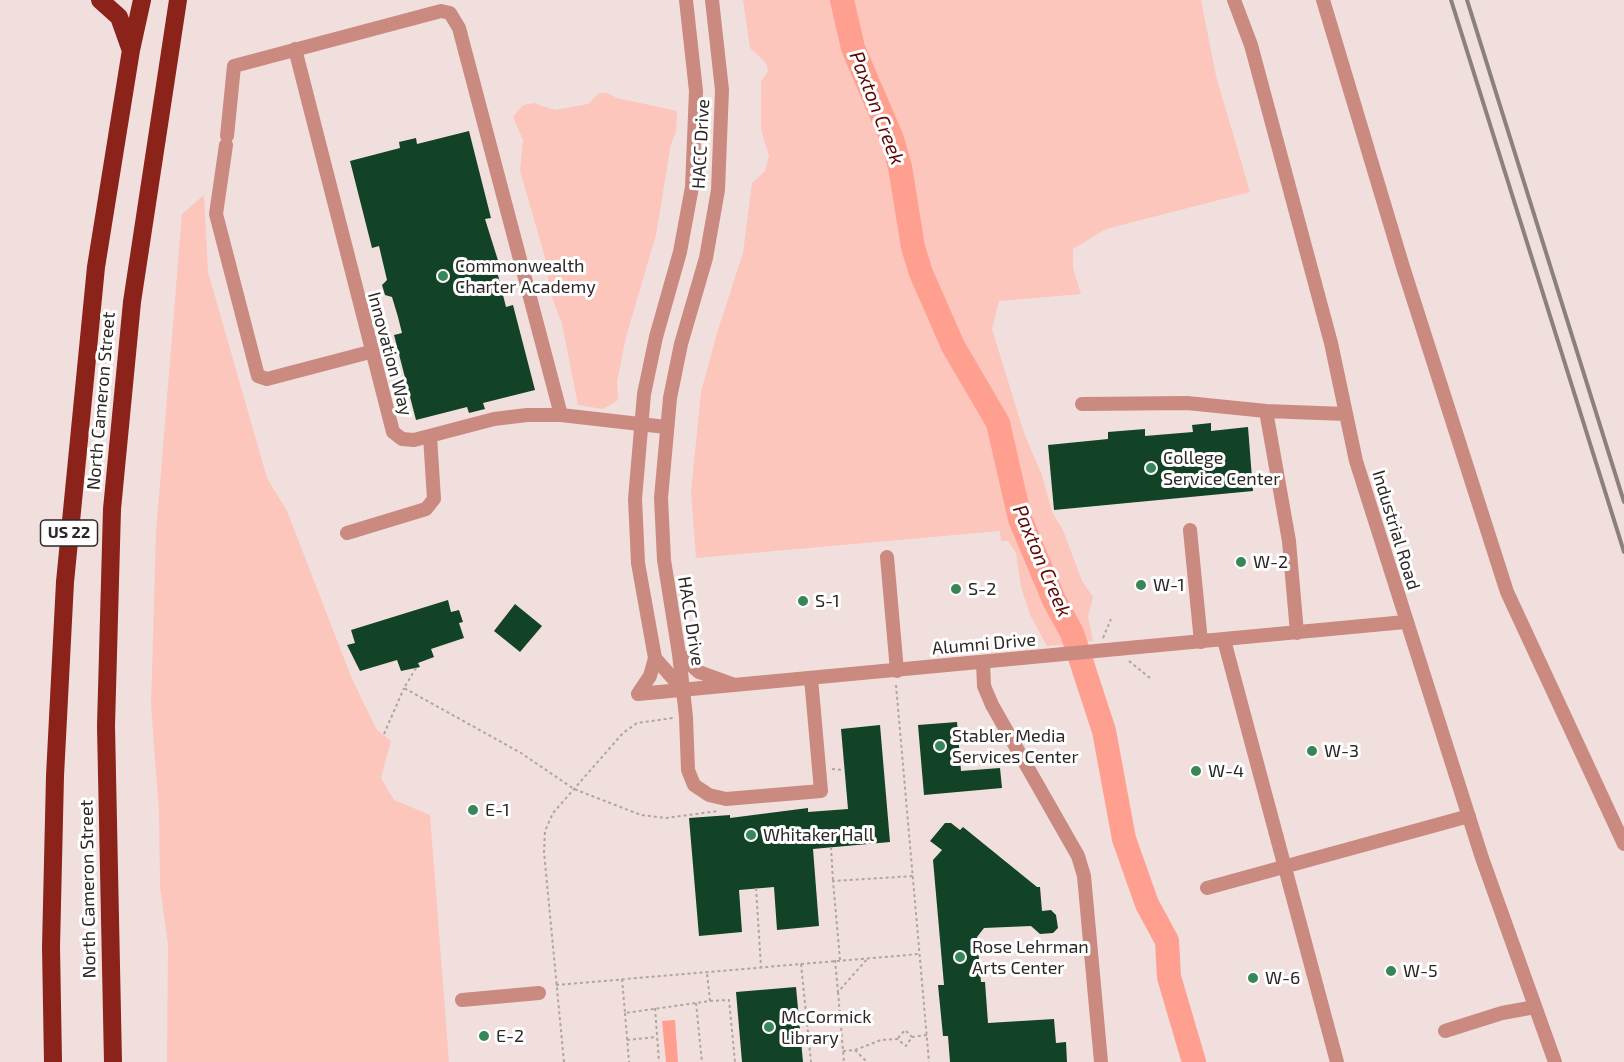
<!DOCTYPE html>
<html>
<head>
<meta charset="utf-8">
<style>
	body { margin:0 }
	canvas { display:block; background:#f0dfdc }
</style>
</head>
<body>
<canvas width="1624" height="1062"></canvas>
<script>
const g = document.querySelector('canvas').getContext('2d');
g.lineJoin = 'round';
function fillPath(path, color) { g.fillStyle = color; g.fill(path, 'evenodd'); }
const poly = rows => new Path2D(rows.map(r => 'M' + r).join(''));
function trace(path, color, width, dash) { g.strokeStyle = color; g.lineWidth = width; g.lineCap = dash ? 'butt' : 'round'; g.setLineDash(dash || []); g.stroke(path); }
function label(font, color, halo, rows, align = 'center') {
  g.font = font + ' "Exo 2",sans-serif'; g.lineWidth = 6; g.setLineDash([]); g.textBaseline = 'middle'; g.strokeStyle = halo; g.fillStyle = color; for (const [text, x, y, turn = 0] of rows) {
    g.save(); g.translate(x, y); g.rotate((+turn || 0) * Math.PI / 180); g.textAlign = isNaN(turn) ? turn : align; if (halo) g.strokeText(text, 0, 0); g.fillText(text, 0, 0); g.restore();
  }
}
fillPath(poly([
	[743,0,1201,0,1216,76,1250,192,1106,229,1073,249,1073,268,1081,294,999,301,992,329,1024,433,1042,475,1052,512,1063,530,1082,581,1093,597,1088,616,1093,641,1047,646,1030,615,1021,587,1016,553,1008,541,1001,541,1000,531,696,558,691,492,701,392,717,333,743,253,752,183,765,171,769,156,761,130,761,82,768,71,766,63,750,48],
	[599,93,607,93,617,98,677,111,676,132,671,144,656,235,626,337,617,382,618,400,603,409,578,405,562,324,550,292,545,257,520,171,523,140,513,117,523,105,534,103,555,110,588,104],
	[204,195,208,272,267,478,287,511,352,679,377,730,391,741,381,778,394,800,430,815,449,1062,167,1062,168,944,160,887,159,811,151,706,156,532,182,214]
]), '#fcc6bd');
fillPath(poly([
	[675,1020,678,1062,666,1062,662,1021]
]), '#ff9f90');
trace(poly([
	[842,0,853,48,892,139,900,167,913,247,921,273,953,346,998,423,1020,519,1054,600,1072,633,1104,731,1124,839,1147,904,1167,941,1169,977,1194,1062]
]), '#ff9f90', 24);
fillPath(poly([
	[469,131,491,218,485,219,501,270,497,271,506,307,513,305,535,390,483,403,485,409,469,413,467,407,416,420,394,335,402,333,398,317,392,297,385,295,382,285,387,280,379,246,372,248,350,161,400,148,399,142,416,138,417,144],
	[1211,423,1211,431,1248,427,1253,491,1054,510,1048,445,1108,439,1108,432,1145,429,1145,436,1193,432,1192,425],
	[448,600,451,612,459,610,463,622,459,623,464,638,431,649,434,657,418,663,420,667,401,671,397,660,360,671,347,645,355,643,351,630],
	[515,604,542,626,520,652,494,631],
	[957,722,961,771,1000,768,1002,788,924,795,918,725],
	[880,725,890,842,813,849,819,926,777,930,774,887,739,890,742,932,699,936,689,818,730,815,730,818,808,808,808,812,848,809,841,729],
	[945,823,951,823,960,830,963,827,1037,887,1040,887,1042,911,1051,910,1056,915,1058,928,1053,933,1040,934,1031,926,984,928,977,937,981,982,985,982,988,1023,1054,1019,1056,1043,1066,1042,1067,1062,950,1062,948,1036,943,1036,938,985,944,985,933,860,942,850,930,841],
	[796,987,803,1062,742,1062,736,992]
]), '#134327');
trace(poly([
	[1103,638,1111,619],
	[1129,661,1150,678],
	[416,668,404,688,521,753,574,789,641,815,666,818,718,811],
	[896,685,929,1062],
	[384,734,404,688],
	[832,769,844,770],
	[831,847,833,881],
	[756,888,761,967],
	[835,960,838,992,868,958],
	[840,960,833,881,914,876],
	[801,964,811,1062],
	[622,979,625,1013,710,1001,707,973],
	[556,985,919,954],
	[838,992,844,1062],
	[710,1001,729,1000,735,1062],
	[696,1003,702,1062],
	[655,1008,659,1062],
	[625,1013,629,1062],
	[898,1038,905,1030,912,1037],
	[627,1040,657,1037],
	[855,1050,881,1040,897,1039,906,1046,912,1037,927,1035],
	[843,1051,855,1050,867,1062],
	[564,1062,544,852,545,831,553,813,623,733,637,723,673,718]
]), '#b2a4a2', 2, [3, 3]);
trace(poly([
	[712,0,722,90,718,190,706,258,681,344,670,398,661,498,664,560,679,654,686,717,688,770,694,785,709,795,726,799,821,791,811,678],
	[1234,0,1251,45,1331,343,1356,461,1482,858,1555,1062],
	[1323,0,1403,267,1507,592,1624,844],
	[295,49,393,432,402,439,414,440,494,419,527,415,561,415,666,427],
	[227,136,234,66,441,11,450,13,459,28,561,415],
	[226,145,216,214,258,376,267,379,370,352],
	[1082,404,1187,403,1266,411],
	[1190,530,1201,642],
	[347,533,426,509,434,499,430,436],
	[887,557,897,671],
	[1297,633,1289,541,1266,411,1346,414],
	[1224,640,1337,1062],
	[679,654,699,672,732,684],
	[983,663,984,686,992,705,1078,856,1084,876,1101,1062],
	[683,690,655,658,638,563,635,499,644,394,656,337,680,252,692,187,696,91,686,0],
	[638,694,1405,622],
	[638,694,650,676,655,658],
	[1207,888,1469,816],
	[462,1000,539,993],
	[1445,1031,1502,1013,1535,1007]
]), '#ca8a80', 14);
trace(poly([
	[100,0,119,17,130,48],
	[53,1062,51,947,55,776,65,582,96,267,131,50,142,0],
	[113,1062,106,726,112,509,132,302,178,0]
]), '#8c231a', 18);
trace(poly([
	[1451,0,1624,552],
	[1467,0,1624,502]
]), '#8b807e', 4);
for (const [x, y, r, color] of [
	[443,276,6,"#368657"],
	[1151,468,6,"#368657"],
	[1241,562,6,"#368657"],
	[1141,585,6,"#368657"],
	[956,589,6,"#368657"],
	[803,601,6,"#368657"],
	[940,746,6,"#368657"],
	[1312,751,6,"#368657"],
	[1196,771,6,"#368657"],
	[473,810,6,"#368657"],
	[751,835,6,"#368657"],
	[960,957,6,"#368657"],
	[1391,971,6,"#368657"],
	[1253,978,6,"#368657"],
	[769,1027,6,"#368657"],
	[484,1036,6,"#368657"]
]) { const dot = new Path2D(); dot.arc(x, y, r, 0, 2 * Math.PI); g.fillStyle = color; g.fill(dot); trace(dot, '#fff', 2); }
for (const [x, y, w] of [
	[69,533,57]
]) { const box = new Path2D(); box.roundRect(x - w / 2, y - 13, w, 26, 4.5); g.fillStyle = '#fff'; g.fill(box); trace(box, '#2d2726', 1.5); }
label('bold 16px', '#2d2726', null, [
	["US 22",69,533]
]);
label('18px', '#2d2726', '#fff', [
	["HACC Drive",701,144,-87],
	["Innovation Way",390,354,75],
	["North Cameron Street",101,401,-85],
	["Industrial Road",1396,530,73],
	["HACC Drive",691,621,81],
	["Alumni Drive",984,644,-5],
	["North Cameron Street",88,889,-91]
]);
label('18px', '#2d2726', '#fff', [
	["Commonwealth",455,266],
	["Charter Academy",455,287],
	["College",1163,458],
	["Service Center",1163,479],
	["W-2",1253,562],
	["W-1",1153,585],
	["S-2",968,589],
	["S-1",815,601],
	["Stabler Media",952,736],
	["Services Center",952,757],
	["W-3",1324,751],
	["W-4",1208,771],
	["E-1",485,810],
	["Whitaker Hall",763,835],
	["Rose Lehrman",972,947],
	["Arts Center",972,968],
	["W-5",1403,971],
	["W-6",1265,978],
	["McCormick",781,1017],
	["Library",781,1038],
	["E-2",496,1036]
], 'left');
label('italic 20px', '#5e0905', '#fff', [
	["Paxton Creek",877,108,69],
	["Paxton Creek",1042,561,67]
]);
</script>
</body>
</html>
